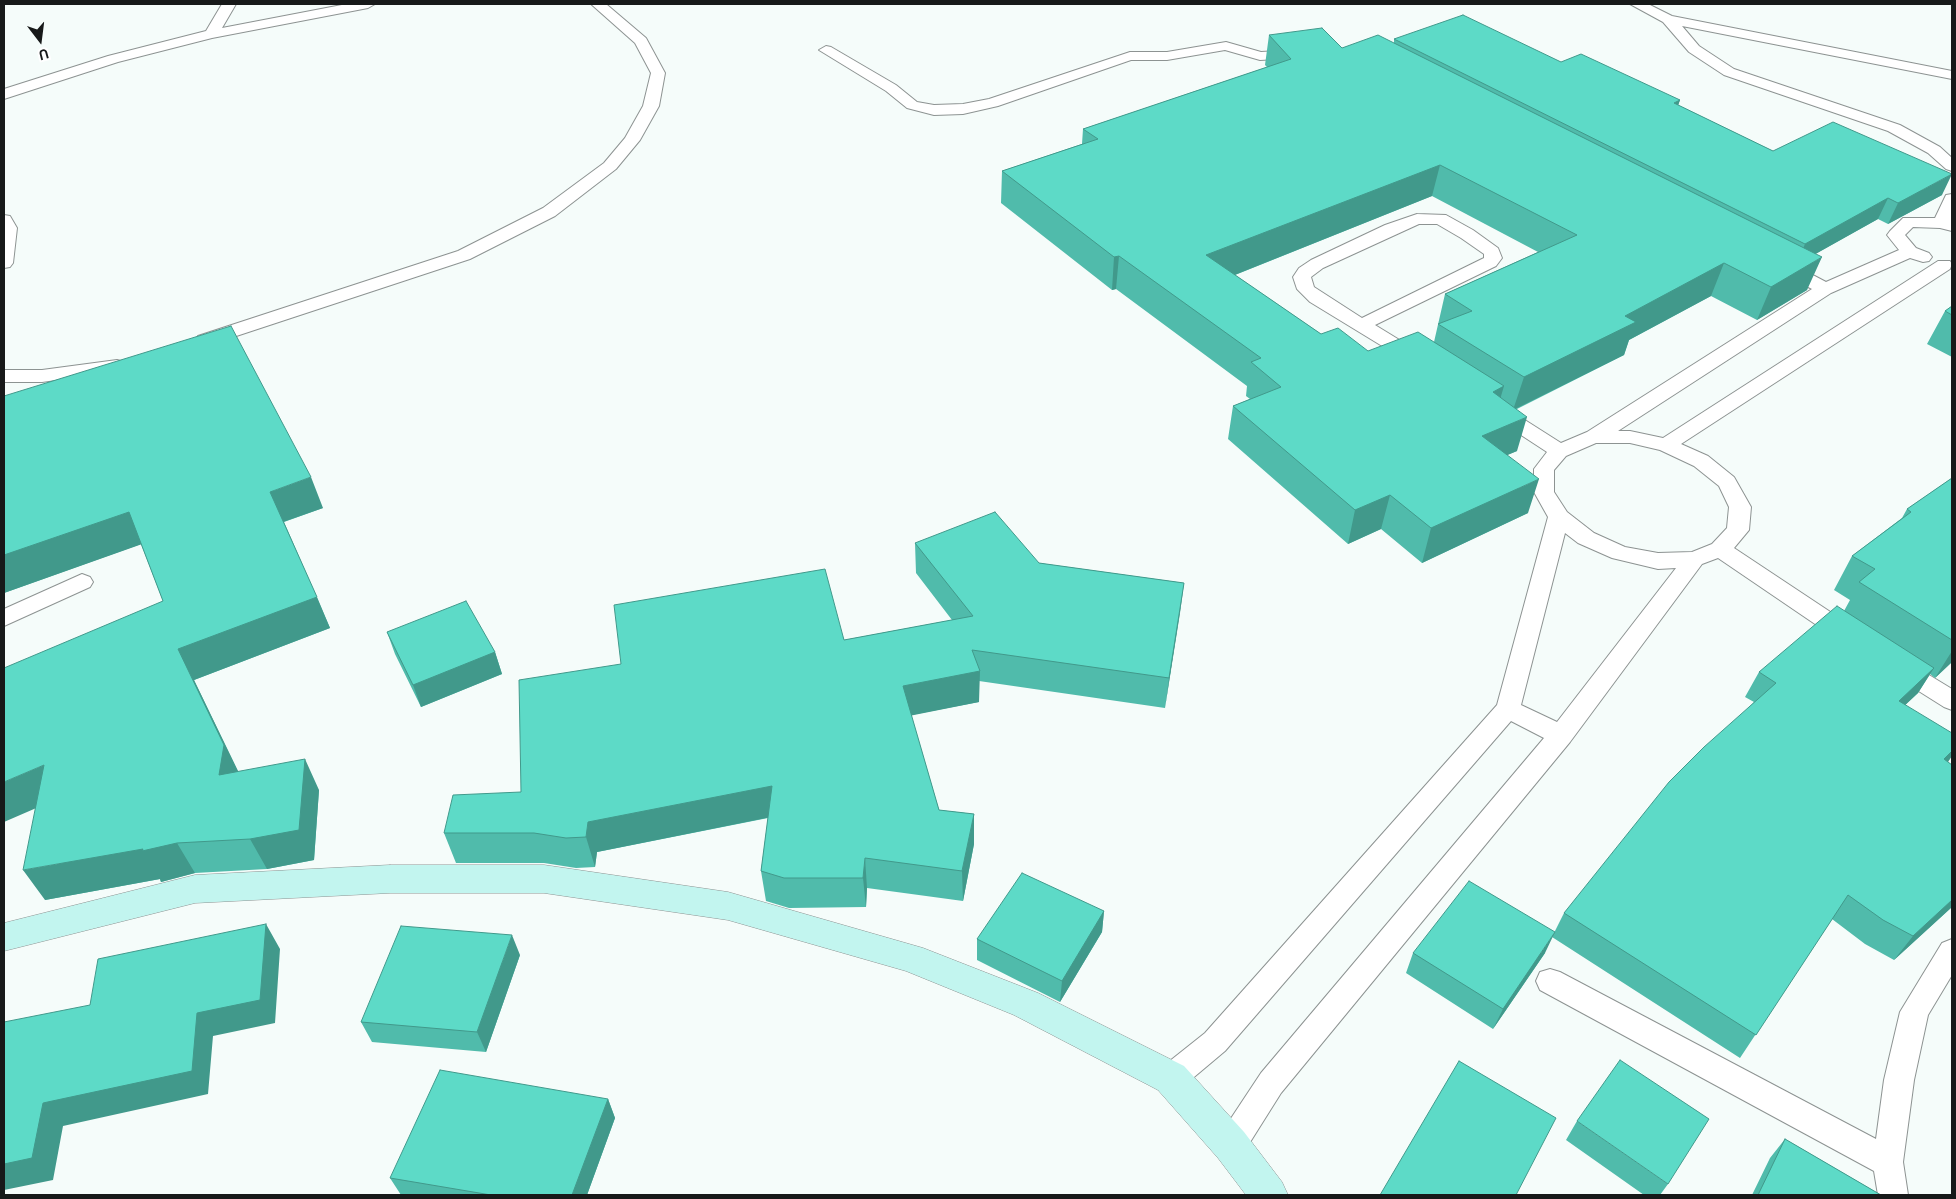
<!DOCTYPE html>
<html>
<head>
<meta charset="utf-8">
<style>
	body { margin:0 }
	#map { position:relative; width:1956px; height:1199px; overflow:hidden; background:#f5fcfa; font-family:Ubuntu,sans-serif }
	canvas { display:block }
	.frame { position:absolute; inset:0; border:5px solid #171919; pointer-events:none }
	.north { position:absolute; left:15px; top:15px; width:50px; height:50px; -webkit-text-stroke:4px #fff; paint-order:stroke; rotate:165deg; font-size:14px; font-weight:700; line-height:20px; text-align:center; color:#171919 }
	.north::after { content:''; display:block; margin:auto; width:18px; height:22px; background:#171919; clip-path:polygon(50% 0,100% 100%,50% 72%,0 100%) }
</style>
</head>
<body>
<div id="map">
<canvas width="1956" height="1199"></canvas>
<div class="frame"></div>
<div class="north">U</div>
</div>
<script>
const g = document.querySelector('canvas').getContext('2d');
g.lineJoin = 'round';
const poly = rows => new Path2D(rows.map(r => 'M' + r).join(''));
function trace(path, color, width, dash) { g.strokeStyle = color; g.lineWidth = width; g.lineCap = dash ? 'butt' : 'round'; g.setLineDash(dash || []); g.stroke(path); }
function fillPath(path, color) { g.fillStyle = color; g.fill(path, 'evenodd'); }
const lane = poly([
	[222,4,236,4,222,28,347,4,375,4,368,8,212,38,118,62,4,99,4,89,108,56,206,31,222,4],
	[591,4,606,4,646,38,665,73,659,106,640,140,616,169,555,216,470,259,212,344,198,344,196,340,198,336,458,251,543,208,604,163,625,138,643,106,651,73,635,43,591,4],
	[1630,4,1648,4,1672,16,1952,71,1952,79,1682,26,1699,46,1734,69,1900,125,1940,147,1952,158,1952,171,1946,169,1928,153,1888,131,1724,75,1689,52,1663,22,1630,4],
	[1226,42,1261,52,1295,50,1302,54,1295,58,1260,60,1225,50,1167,60,1131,60,998,106,963,114,934,115,907,108,886,91,819,50,826,46,831,47,896,85,917,102,934,105,963,104,989,99,1130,52,1167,52,1226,42],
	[1952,194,1952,231,1940,228,1913,227,1905,235,1916,248,1929,253,1932,257,1929,261,1923,262,1910,258,1831,293,1618,431,1630,431,1663,438,1938,261,1950,261,1952,264,1950,269,1681,444,1708,456,1734,477,1751,507,1749,530,1734,548,1856,629,1860,635,1856,641,1848,643,1840,641,1718,558,1702,564,1570,742,1281,1093,1242,1155,1231,1159,1220,1155,1216,1145,1220,1135,1261,1073,1544,738,1511,721,1225,1051,1181,1088,1171,1092,1161,1088,1156,1078,1161,1068,1205,1033,1497,705,1548,517,1534,492,1534,469,1547,452,1492,416,1489,412,1492,408,1499,406,1506,408,1561,443,1587,432,1812,289,1778,271,1775,267,1778,263,1790,263,1826,282,1899,250,1887,235,1890,231,1903,218,1935,218,1946,195,1952,194],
	[1596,443,1630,443,1660,450,1694,466,1719,486,1729,507,1727,528,1712,544,1692,552,1658,553,1625,547,1594,533,1567,512,1554,492,1554,470,1566,456,1596,443],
	[1565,533,1578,543,1612,558,1658,569,1676,568,1557,722,1521,705,1565,533],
	[1417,214,1446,215,1473,230,1498,248,1502,258,1496,266,1375,325,1424,355,1427,359,1424,363,1417,365,1410,363,1310,302,1297,289,1293,277,1299,268,1311,260,1385,225,1417,214],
	[1419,224,1437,224,1461,238,1484,254,1484,258,1362,318,1314,287,1311,277,1323,268,1419,224],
	[4,215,10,216,17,228,13,263,10,267,4,268,4,215],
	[117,360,124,362,127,366,124,370,42,382,4,382,4,370,42,370,117,360],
	[82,574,90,577,93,582,90,587,4,626,4,609,82,574],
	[1898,658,1906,661,1952,689,1952,710,1944,707,1890,673,1886,667,1890,661,1898,658],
	[1952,939,1952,975,1928,1015,1914,1080,1903,1162,1908,1195,1878,1195,1874,1171,1540,990,1536,981,1540,972,1550,969,1560,972,1876,1139,1884,1080,1900,1012,1942,943,1952,939]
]);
const secondary = poly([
	[390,865,544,865,728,892,923,948,1038,993,1184,1066,1244,1132,1282,1182,1288,1195,1246,1195,1218,1158,1158,1090,1014,1015,906,971,728,920,544,893,390,893,195,903,4,951,4,923,195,875,390,865]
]);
trace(lane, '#8d9392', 2);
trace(secondary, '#8d9392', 1);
fillPath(lane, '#fff');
fillPath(secondary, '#c2f5ef');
fillPath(poly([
	[1269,35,1342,48,1394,43,1394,39,1561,62,1680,100,1678,105,1773,151,1942,195,1888,224,1878,219,1815,254,1807,290,1757,320,1711,296,1629,340,1624,355,1517,409,1517,451,1507,455,1528,513,1422,563,1381,529,1348,544,1228,439,1233,406,1250,399,1246,396,1247,386,1116,289,1112,290,1001,203,1002,171,1082,144,1083,129,1267,67,1265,65],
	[1432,196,1538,252,1445,294,1434,342,1368,351,1321,334,1235,275],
	[1952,306,1952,357,1927,344,1945,311],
	[4,396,323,508,284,522,330,628,194,680,238,772,319,790,314,860,267,869,195,873,161,882,160,879,45,900,163,601,141,544,4,593],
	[1952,478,1952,662,1935,678,1930,674,1918,693,1905,705,1948,762,1952,765,1952,907,1894,960,1865,944,1832,919,1740,1058,1552,937,1564,913,1754,702,1745,697,1759,672,1844,611,1850,600,1834,590,1852,556,1902,518,1907,509],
	[915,543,1039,563,1184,583,1165,708,979,681,979,702,911,715,939,810,974,814,974,844,963,901,867,888,866,907,789,908,766,901,761,871,768,818,597,852,595,867,576,868,544,863,456,863,444,833,521,792,621,664,844,640,952,620,916,573],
	[387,632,495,652,502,674,421,707,395,654],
	[1104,911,1102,932,1060,1002,977,960,977,939],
	[1413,953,1545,953,1493,1029,1406,973],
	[520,955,486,1052,372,1042,361,1022],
	[608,1099,615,1118,587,1195,401,1195,390,1178],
	[1577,1121,1668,1184,1660,1195,1644,1195,1566,1140],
	[1785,1139,1881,1195,1752,1195,1770,1158]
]), '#50bbab');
fillPath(poly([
	[1680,100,1673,120,1674,103],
	[1440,165,1432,196,1202,288,1206,255],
	[1952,174,1942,195,1888,224,1898,203],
	[1888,198,1878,219,1796,265,1805,244],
	[1119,256,1116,289,1112,290,1114,257],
	[1822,257,1807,290,1757,320,1771,287],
	[1724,263,1711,296,1629,340,1624,355,1513,410,1524,377,1625,316],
	[1504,386,1494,420,1493,392],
	[1527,417,1517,451,1472,470,1482,436],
	[311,477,323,508,283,522,270,492],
	[1539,479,1528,513,1422,563,1431,528],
	[1390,495,1381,529,1348,544,1355,510],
	[129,512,145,543,4,593,4,555],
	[1184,583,1180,613,1165,708,1169,678],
	[317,597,330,628,194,680,240,775,219,775,178,649],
	[1952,651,1952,662,1935,678],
	[495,652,502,674,421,707,413,685],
	[1934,668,1918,693,1883,726,1899,701],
	[980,671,979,702,904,717,903,686],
	[1952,751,1952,756,1946,765,1944,759],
	[305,759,319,790,314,860,267,869,250,839],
	[44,765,64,796,4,822,4,782],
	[772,786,776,816,597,852,595,867,586,837,588,822],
	[974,814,974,844,963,901,962,871],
	[177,843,195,873,161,882,160,879,45,900,23,870],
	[865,858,867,888,866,907,863,878],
	[1952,900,1952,907,1894,960,1913,936],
	[1104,911,1102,932,1060,1002,1062,981],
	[266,924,280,949,275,1023,213,1036,208,1094,63,1126,53,1180,4,1190,4,1164,43,1103,197,1013],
	[1555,932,1545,953,1493,1029,1503,1009],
	[512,935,520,955,486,1052,477,1032],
	[608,1099,615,1118,587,1195,572,1195]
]), '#41998b');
const building = poly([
	[1463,15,1561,62,1581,54,1680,100,1674,103,1773,151,1833,122,1952,174,1898,203,1888,198,1805,244,1394,39,1463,15],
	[1322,28,1342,48,1378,35,1822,257,1771,287,1724,263,1625,316,1636,322,1524,377,1438,324,1472,311,1445,294,1577,235,1440,165,1206,255,1321,334,1338,328,1368,351,1418,332,1504,386,1493,392,1527,417,1482,436,1539,479,1431,528,1390,495,1355,510,1233,406,1281,387,1251,362,1261,358,1119,256,1114,257,1002,171,1098,139,1083,129,1291,59,1269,35,1322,28],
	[1952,306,1952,315,1945,311,1952,306],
	[231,326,311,477,270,492,317,597,178,649,224,745,219,775,305,759,299,830,250,839,177,843,142,851,143,849,23,870,44,765,4,782,4,668,163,601,129,512,4,555,4,396,231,326],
	[1952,478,1952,640,1859,582,1875,569,1852,556,1911,512,1907,509,1952,478],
	[995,512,1039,563,1184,583,1169,678,972,650,980,671,903,686,939,810,974,814,962,871,865,858,863,878,784,878,761,871,772,786,588,822,586,837,566,838,534,833,444,833,453,795,521,792,519,680,621,664,614,605,825,569,844,640,973,616,915,543,995,512],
	[466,601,495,652,413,685,387,632,466,601],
	[1837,606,1934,668,1899,701,1952,733,1952,751,1944,759,1952,765,1952,900,1913,936,1883,920,1848,895,1756,1035,1564,913,1669,782,1704,747,1776,683,1759,672,1837,606],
	[1022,873,1104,911,1062,981,977,939,1022,873],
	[1469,881,1555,932,1503,1009,1413,953,1469,881],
	[266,924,260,1000,197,1013,192,1071,43,1103,32,1158,4,1164,4,1022,90,1005,98,959,266,924],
	[401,926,512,935,477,1032,361,1022,401,926],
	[1620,1060,1709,1119,1668,1184,1577,1121,1620,1060],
	[1459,1061,1556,1118,1516,1195,1380,1195,1459,1061],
	[440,1070,608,1099,572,1195,491,1195,390,1178,440,1070],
	[1785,1139,1881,1195,1758,1195,1785,1139]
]);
fillPath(building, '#5ddac7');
trace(building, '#41998b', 1);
</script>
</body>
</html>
